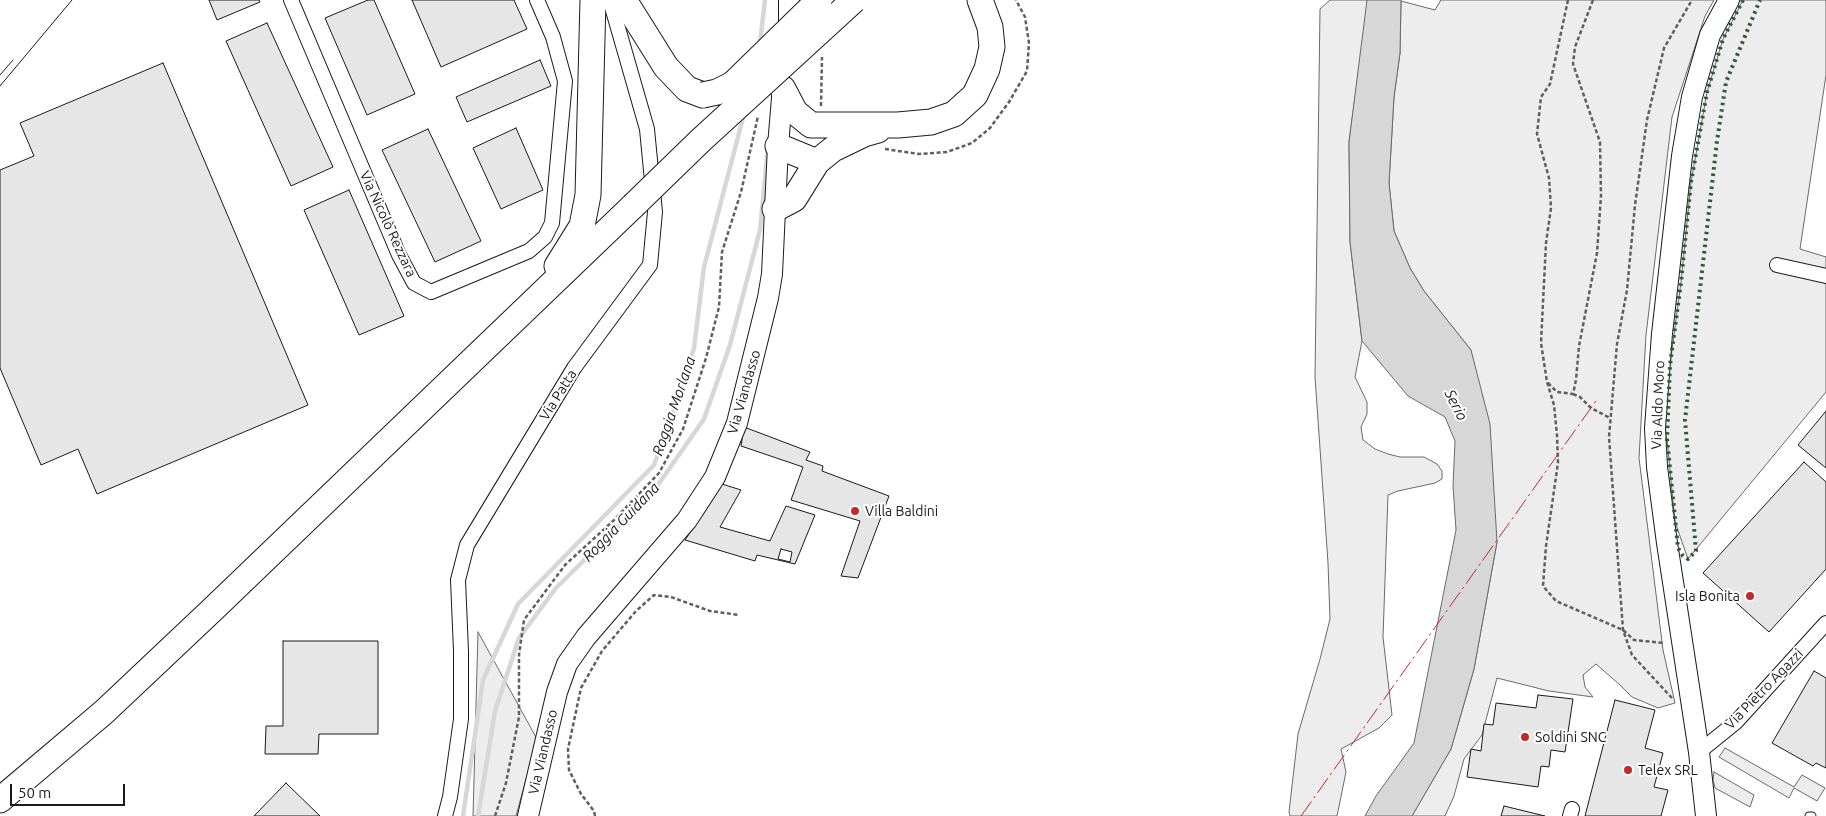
<!DOCTYPE html>
<html>
<head>
<meta charset="utf-8">
<style>
	body { margin:0 }
	#map { position:relative; width:1826px; height:816px; overflow:hidden; background:#fff; font-family:Ubuntu,sans-serif }
	canvas { display:block }
	.scale { position:absolute; left:10px; top:784px; width:115px; height:22px; box-sizing:border-box; border:2px solid #1a1a1a; border-top:0; padding-left:6px; font-size:15px; line-height:18px; white-space:nowrap; color:#1a1a1a; -webkit-text-stroke:4px #fff; paint-order:stroke }
</style>
</head>
<body>
<div id="map">
<canvas width="1826" height="816"></canvas>
<div class="scale">50 m</div>
</div>
<script>
const g = document.querySelector('canvas').getContext('2d');
g.lineJoin = 'round';
function fillPath(path, color) { g.fillStyle = color; g.fill(path, 'evenodd'); }
const poly = rows => new Path2D(rows.map(r => 'M' + r).join(''));
function trace(path, color, width, dash) { g.strokeStyle = color; g.lineWidth = width; g.lineCap = dash ? 'butt' : 'round'; g.setLineDash(dash || []); g.stroke(path); }
function label(font, color, halo, rows, align = 'center') {
  g.font = font + ' Ubuntu,sans-serif'; g.lineWidth = 4; g.setLineDash([]); g.textBaseline = 'middle'; g.strokeStyle = halo; g.fillStyle = color; for (const [text, x, y, turn = 0] of rows) {
    g.save(); g.translate(x, y); g.rotate((+turn || 0) * Math.PI / 180); g.textAlign = isNaN(turn) ? turn : align; if (halo) g.strokeText(text, 0, 0); g.fillText(text, 0, 0); g.restore();
  }
}
const built = poly([
	[1330,0,1367,0,1368,2,1349,142,1350,242,1362,341,1355,377,1367,402,1367,414,1361,427,1363,440,1375,449,1388,454,1400,457,1424,457,1437,464,1442,471,1442,479,1435,483,1398,491,1388,495,1383,637,1392,715,1379,728,1341,749,1346,772,1337,816,1290,816,1289,812,1298,734,1320,659,1330,619,1328,563,1315,377,1320,9,1330,0],
	[1441,0,1714,0,1705,16,1672,117,1646,335,1639,458,1663,650,1675,703,1658,708,1632,697,1620,685,1596,664,1583,675,1585,687,1593,697,1549,691,1497,678,1482,735,1464,759,1454,796,1445,816,1412,816,1451,749,1474,669,1497,542,1471,350,1424,291,1410,268,1394,231,1389,183,1394,97,1400,53,1401,1,1435,10,1441,0],
	[1743,0,1826,0,1826,75,1800,249,1826,257,1826,392,1688,559,1675,522,1667,439,1656,406,1670,365,1681,282,1691,182,1707,92,1723,39,1743,0],
	[478,632,537,739,516,816,473,816,478,632],
	[1725,748,1794,787,1802,775,1825,788,1817,801,1794,788,1789,798,1719,757,1725,748],
	[1714,772,1754,795,1750,807,1715,788,1713,780,1714,772]
]);
fillPath(built, '#ededed');
trace(built, '#6a6a6a', 1);
const water = poly([
	[1367,0,1401,0,1400,53,1394,97,1389,183,1394,231,1410,268,1424,291,1471,350,1490,424,1497,542,1474,669,1451,749,1412,816,1365,816,1376,796,1414,743,1456,530,1453,486,1455,441,1445,417,1408,396,1362,341,1350,242,1349,142,1367,0]
]);
fillPath(water, '#d7d7d7');
trace(water, '#6a6a6a', 1);
trace(poly([
	[760,43,765,0],
	[463,816,483,680,518,604,654,465,673,413,694,348,704,267,744,114],
	[478,816,495,711,519,638,556,588,653,492,704,419,730,345,760,230,768,148]
]), '#d7d7d7', 4.5);
const building = poly([
	[209,0,259,0,260,2,217,20,209,0],
	[368,0,374,0,415,94,367,115,325,18,368,0],
	[412,0,514,0,527,29,441,67,412,0],
	[267,23,333,167,291,186,226,41,267,23],
	[540,60,551,86,467,122,456,97,540,60],
	[163,63,308,405,97,494,78,449,41,465,0,368,0,170,34,156,20,123,163,63],
	[516,128,543,190,501,209,473,148,516,128],
	[428,129,481,241,435,262,382,150,428,129],
	[349,190,404,316,359,335,304,210,349,190],
	[1826,411,1826,468,1798,445,1826,411],
	[744,427,810,452,806,460,823,466,822,471,889,496,858,578,841,576,860,521,791,500,803,467,741,446,744,427],
	[1804,462,1826,482,1826,569,1769,632,1703,573,1804,462],
	[722,484,741,490,720,527,770,541,786,506,815,515,795,564,757,555,755,561,685,540,722,484],
	[781,549,792,552,790,562,778,559,781,549],
	[283,641,378,641,378,734,319,734,318,754,265,754,266,726,283,726,283,641],
	[1814,671,1826,678,1826,768,1816,763,1813,766,1772,743,1814,671],
	[1538,695,1573,699,1565,752,1551,750,1549,767,1541,766,1538,787,1467,777,1471,749,1481,751,1484,724,1493,725,1496,703,1536,708,1538,695],
	[1615,700,1655,710,1645,748,1663,753,1654,787,1668,790,1661,816,1585,816,1615,700],
	[286,783,320,816,254,816,286,783],
	[1504,806,1545,816,1501,816,1504,806]
]);
fillPath(building, '#e6e6e6');
trace(building, '#1a1a1a', 1);
const lane = poly([
	[1809,816,1812,816]
]);
const street = poly([
	[291,0,399,255,414,283,431,292,529,251,545,237,552,223,565,81,553,37,537,0],
	[1777,265,1826,276],
	[1699,752,1736,722,1826,623],
	[445,816,450,797,461,719,461,651,458,580,467,545,574,368,650,265,655,212,647,129,610,0],
	[1570,816,1572,809]
]);
const secondary = poly([
	[789,38,789,0],
	[528,816,557,692,567,664,586,637,687,520,715,477,737,423,768,298,772,274,778,146,783,86],
	[1706,816,1699,752,1667,543,1657,467,1655,428,1662,334,1682,156,1692,97,1710,35,1729,0]
]);
const highway = poly([
	[624,0,666,67,687,89,703,95],
	[783,89,795,112,811,125,898,125,931,122,954,114,975,95,987,69,992,47,990,27,980,0],
	[778,146,817,162],
	[775,209,794,199,817,162,833,149,864,134,878,130],
	[557,266,582,226,588,195,593,0],
	[0,800,104,712,211,611,633,206]
]);
trace(lane, '#1a1a1a', 9);
trace(street, '#1a1a1a', 16);
trace(secondary, '#1a1a1a', 22);
trace(highway, '#1a1a1a', 27);
trace(poly([
	[1568,0,1550,84,1541,97,1537,134,1549,178,1551,208,1546,243,1541,343,1547,382,1554,405,1557,435,1558,463,1546,546,1543,586,1556,601,1623,630,1634,640,1664,643],
	[821,106,822,57],
	[885,149,919,154,947,152,972,143,990,128,1009,102,1027,71,1029,43,1025,17,1016,0],
	[1548,383,1557,392,1573,394,1576,380,1579,346,1597,253,1601,196,1600,142,1573,64,1575,47,1593,0],
	[1573,394,1580,397,1591,408,1610,418],
	[1672,698,1632,655,1623,630,1609,437,1617,344,1627,290,1635,205,1647,120,1664,48,1692,0],
	[495,816,506,783,519,717,519,655,524,620,565,565,613,521,659,473,683,429,706,358,719,307,722,252,741,192,758,116],
	[595,816,594,811,581,794,569,770,568,749,581,688,602,651,636,611,654,595,671,597,710,611,739,615]
]), '#5f5f5f', 2.5, [4, 2.5]);
trace(lane, '#fff', 7);
trace(street, '#fff', 14);
trace(secondary, '#fff', 20);
trace(highway, '#fff', 25);
trace(poly([
	[0,75,13,60],
	[0,86,72,0]
]), '#1a1a1a', 1);
const highwayBridge = poly([
	[703,95,717,92,733,84,819,0],
	[633,206,701,140,854,0]
]);
trace(highwayBridge, '#1a1a1a', 27, []);
trace(highwayBridge, '#fff', 25);
trace(poly([
	[1743,0,1723,39,1707,92,1691,182,1681,282,1670,365,1667,439,1678,548,1683,556,1688,559,1696,551,1685,420,1717,141,1726,82,1760,0]
]), '#2b5a34', 4, [2.5, 4]);
trace(poly([
	[1301,816,1598,398]
]), '#c62828', 1, [18, 4, 2.5, 4]);
for (const [x, y, r, color] of [
	[855,511,5,"#c62828"],
	[1750,596,5,"#c62828"],
	[1525,737,5,"#c62828"],
	[1628,770,5,"#c62828"]
]) { const dot = new Path2D(); dot.arc(x, y, r, 0, 2 * Math.PI); g.fillStyle = color; g.fill(dot); trace(dot, '#fff', 2); }
label('14px', '#1a1a1a', '#fff', [
	["Via Nicolò Rezzara",388,224,65],
	["Via Viandasso",744,392,-74],
	["Via Patta",558,395,-58],
	["Via Aldo Moro",1658,405,-88],
	["Via Pietro Agazzi",1764,689,-46],
	["Via Viandasso",543,752,-77]
]);
label('14px', '#1a1a1a', '#fff', [
	["Villa Baldini",865,511],
	["Isla Bonita",1740,596,"right"],
	["Soldini SNC",1535,737],
	["Telex SRL",1638,770]
], 'left');
label('italic 15px', '#1a1a1a', '#fff', [
	["Serio",1456,405,63],
	["Roggia Morlana",674,406,-71],
	["Roggia Guidana",621,522,-46]
]);
</script>
</body>
</html>
